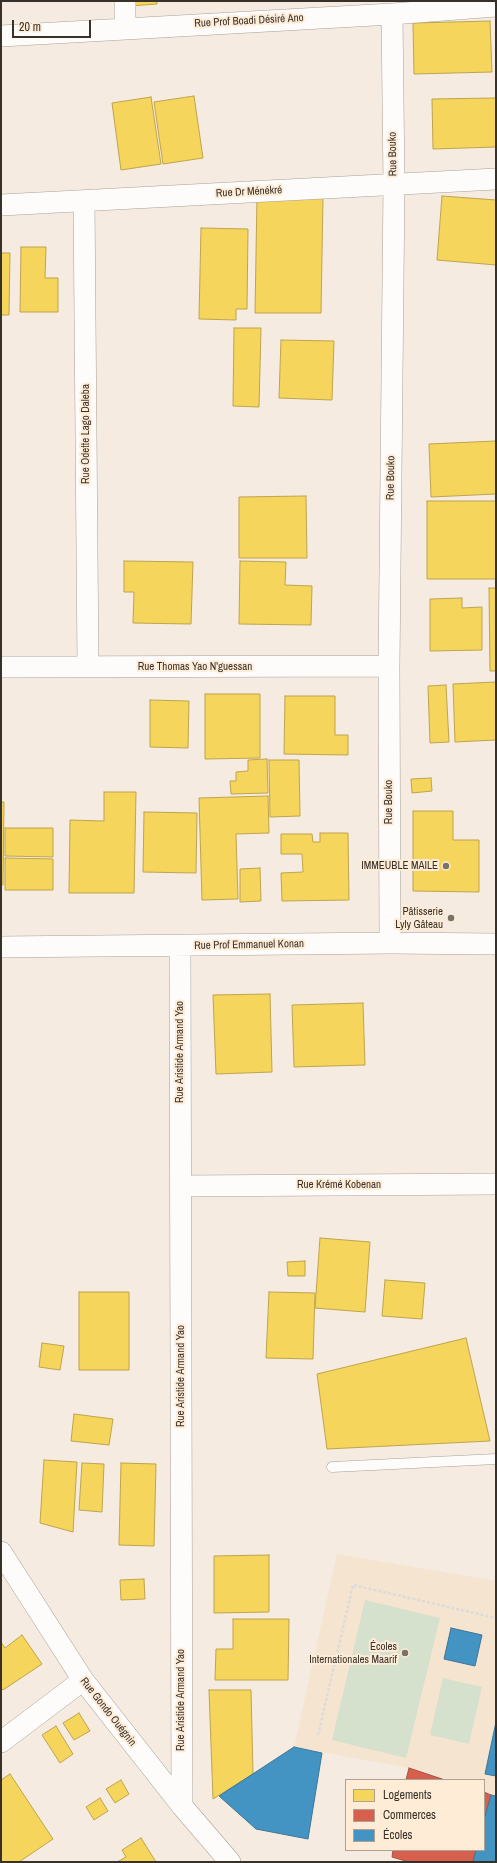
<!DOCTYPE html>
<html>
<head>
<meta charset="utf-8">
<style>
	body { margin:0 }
	#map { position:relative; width:497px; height:1863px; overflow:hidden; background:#f5ebe0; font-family:"Archivo Narrow",sans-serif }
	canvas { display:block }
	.frame { position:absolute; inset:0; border:2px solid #383129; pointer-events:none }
	.legend { position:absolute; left:345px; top:1779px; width:140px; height:72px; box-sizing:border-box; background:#feecd7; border:1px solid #afa191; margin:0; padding:5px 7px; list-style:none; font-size:12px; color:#383129 }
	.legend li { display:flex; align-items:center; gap:8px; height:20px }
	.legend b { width:20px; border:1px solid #afa191 }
	.scale { position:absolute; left:12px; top:20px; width:79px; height:18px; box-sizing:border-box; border:2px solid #383129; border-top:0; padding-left:5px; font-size:12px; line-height:14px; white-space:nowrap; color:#383129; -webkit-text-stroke:3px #feecd7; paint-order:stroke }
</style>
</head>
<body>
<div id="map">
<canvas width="497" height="1863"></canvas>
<div class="frame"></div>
<ul class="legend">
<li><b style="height:11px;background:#f6d55c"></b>Logements</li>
<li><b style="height:11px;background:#d6604d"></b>Commerces</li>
<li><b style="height:11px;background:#4393c3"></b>Écoles</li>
</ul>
<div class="scale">20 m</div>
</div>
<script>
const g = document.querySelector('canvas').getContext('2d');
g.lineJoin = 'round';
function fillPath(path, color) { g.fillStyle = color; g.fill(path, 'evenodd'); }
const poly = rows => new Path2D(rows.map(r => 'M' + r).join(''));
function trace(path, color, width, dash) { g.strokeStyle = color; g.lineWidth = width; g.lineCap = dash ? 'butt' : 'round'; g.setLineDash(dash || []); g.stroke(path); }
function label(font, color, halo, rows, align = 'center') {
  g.font = font + ' "Archivo Narrow",sans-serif'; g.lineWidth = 4; g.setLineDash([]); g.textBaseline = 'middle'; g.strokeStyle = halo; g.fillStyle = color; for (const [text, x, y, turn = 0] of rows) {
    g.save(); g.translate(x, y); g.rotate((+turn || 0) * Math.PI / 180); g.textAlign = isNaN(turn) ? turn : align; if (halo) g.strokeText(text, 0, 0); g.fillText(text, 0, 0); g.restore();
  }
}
fillPath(poly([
	[337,1554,496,1581,496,1796,484,1792,484,1780,445,1780,409,1768,294,1747]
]), '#f5e4d0');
fillPath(poly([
	[365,1600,440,1618,406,1758,332,1740],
	[443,1678,482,1687,469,1744,430,1735]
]), '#d5e1cc');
const homes = poly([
	[129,1,157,1,157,4,130,6,129,1],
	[490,21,492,72,414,74,413,23,490,21],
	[194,96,203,158,163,164,154,102,194,96],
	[151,97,161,164,121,170,112,103,151,97],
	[496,98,496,147,433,149,432,99,496,98],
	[257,196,323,197,321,313,255,313,257,196],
	[442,196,496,200,496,265,437,260,442,196],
	[201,228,248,229,247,309,236,309,236,320,199,319,201,228],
	[21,247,46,247,45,278,58,278,58,312,20,312,21,247],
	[1,253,10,253,9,315,1,315,1,253],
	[234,328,261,328,259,407,233,406,234,328],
	[281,340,334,341,332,400,279,398,281,340],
	[496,441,496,494,431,497,429,444,496,441],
	[306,496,307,558,239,558,239,497,306,496],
	[427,501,496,501,496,579,427,579,427,501],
	[124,561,193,562,191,624,133,623,134,592,124,592,124,561],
	[240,561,286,562,285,585,312,586,311,625,239,624,240,561],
	[489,588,496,588,496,671,490,671,489,588],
	[462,598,462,608,482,607,482,650,430,651,430,599,462,598],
	[496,682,496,740,455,742,453,684,496,682],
	[446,685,449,742,430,743,428,686,446,685],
	[205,694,260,694,260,758,205,759,205,694],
	[285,696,335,696,335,735,348,735,348,755,284,754,285,696],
	[150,700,189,701,188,748,150,747,150,700],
	[267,759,268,793,231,794,230,781,236,781,236,772,248,771,248,760,267,759],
	[269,760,299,760,300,816,270,817,269,760],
	[431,778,432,791,412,793,411,779,431,778],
	[104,792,136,792,134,893,69,893,70,820,104,821,104,792],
	[268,796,269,833,236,834,238,899,202,900,199,798,268,796],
	[1,802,4,802,3,885,1,885,1,802],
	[413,811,453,811,453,840,479,840,479,892,413,891,413,811],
	[144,812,197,813,196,873,143,872,144,812],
	[5,828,53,828,53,857,5,856,5,828],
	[320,833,348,833,349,900,282,901,281,873,303,872,302,854,281,854,281,834,312,834,313,842,320,842,320,833],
	[5,858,53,859,53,890,5,890,5,858],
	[260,868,261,901,240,902,240,869,260,868],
	[270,994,272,1072,216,1074,213,995,270,994],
	[363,1003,365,1065,294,1067,292,1005,363,1003],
	[320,1238,370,1242,365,1312,315,1308,320,1238],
	[305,1261,305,1276,288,1276,287,1262,305,1261],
	[385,1280,425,1283,422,1319,382,1316,385,1280],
	[79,1292,129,1292,129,1370,79,1370,79,1292],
	[269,1292,315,1293,313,1359,266,1358,269,1292],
	[466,1338,490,1441,327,1449,317,1374,466,1338],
	[42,1343,64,1346,60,1370,39,1367,42,1343],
	[74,1414,113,1419,109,1445,71,1441,74,1414],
	[44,1460,77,1462,73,1532,40,1523,44,1460],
	[82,1463,104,1464,102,1512,79,1510,82,1463],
	[121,1463,156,1464,154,1546,119,1545,121,1463],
	[269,1555,269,1612,214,1613,214,1556,269,1555],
	[144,1579,145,1599,121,1600,120,1580,144,1579],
	[233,1619,289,1619,288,1680,215,1680,216,1649,233,1649,233,1619],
	[22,1635,42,1664,3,1690,1,1688,1,1642,5,1648,22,1635],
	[209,1690,251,1690,253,1774,213,1799,209,1690],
	[79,1713,90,1731,74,1740,63,1723,79,1713],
	[56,1726,73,1754,60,1763,42,1735,56,1726],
	[10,1774,53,1839,19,1862,1,1862,1,1780,10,1774],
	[121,1780,129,1794,115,1803,106,1789,121,1780],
	[100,1798,108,1811,94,1820,86,1807,100,1798],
	[141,1838,156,1862,117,1862,126,1857,122,1850,141,1838]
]);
fillPath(homes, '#f6d55c');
trace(homes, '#bda44d', 1);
const shops = poly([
	[409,1768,445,1780,406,1780,409,1768],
	[484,1792,491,1795,484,1820,484,1792],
	[393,1850,476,1850,473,1862,409,1862,392,1857,393,1850]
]);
fillPath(shops, '#d6604d');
trace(shops, '#a75242', 1);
const schools = poly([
	[451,1628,482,1635,475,1666,444,1659,451,1628],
	[496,1722,496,1776,485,1774,496,1722],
	[294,1747,322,1753,308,1839,256,1829,219,1796,294,1747],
	[491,1795,496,1796,496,1862,473,1862,476,1850,484,1850,484,1820,491,1795]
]);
fillPath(schools, '#4393c3');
trace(schools, '#407695', 1);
const service = poly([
	[332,1467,496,1459]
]);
const minor = poly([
	[125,1,125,28],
	[1,36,392,14,496,6],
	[84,201,88,667],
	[1,205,496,179],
	[1,667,389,666],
	[390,943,389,666,394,185,392,14],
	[180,946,182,1806],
	[1,947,390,943,496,944],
	[181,1186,496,1184],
	[1,1552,83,1680,182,1806,230,1862],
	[1,1742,83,1680]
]);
trace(service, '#a7a097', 11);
trace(minor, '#a7a097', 22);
trace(poly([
	[318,1735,353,1585,496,1618]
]), '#dddbd8', 2.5, [3, 2]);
trace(service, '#fefcfa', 10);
trace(minor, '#fefcfa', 21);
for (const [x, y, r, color] of [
	[446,866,4,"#7a7269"],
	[451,918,4,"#7a7269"],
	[405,1653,4,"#7a7269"]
]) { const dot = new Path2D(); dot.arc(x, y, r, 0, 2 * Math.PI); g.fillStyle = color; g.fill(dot); trace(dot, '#feecd7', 1.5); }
label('11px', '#383129', '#feecd7', [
	["Rue Prof Boadi Désiré Ano",249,21,-3],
	["Rue Bouko",393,154,-91],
	["Rue Dr Ménékré",249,192,-3],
	["Rue Odette Lago Daleba",86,434,-90],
	["Rue Bouko",391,478,-89],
	["Rue Thomas Yao N'guessan",195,667],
	["Rue Bouko",389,802,-90],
	["Rue Prof Emmanuel Konan",249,945,-1],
	["Rue Aristide Armand Yao",180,1052,-90],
	["Rue Krémé Kobenan",339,1185],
	["Rue Aristide Armand Yao",181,1376,-90],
	["Rue Aristide Armand Yao",181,1700,-90],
	["Rue Gondo Ouégnin",108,1712,52]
]);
label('11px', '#383129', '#feecd7', [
	["IMMEUBLE MAILE",438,866],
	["Pâtisserie",443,912],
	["Lyly Gâteau",443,925],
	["Écoles",397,1647],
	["Internationales Maarif",397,1660]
], 'right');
</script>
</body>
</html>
